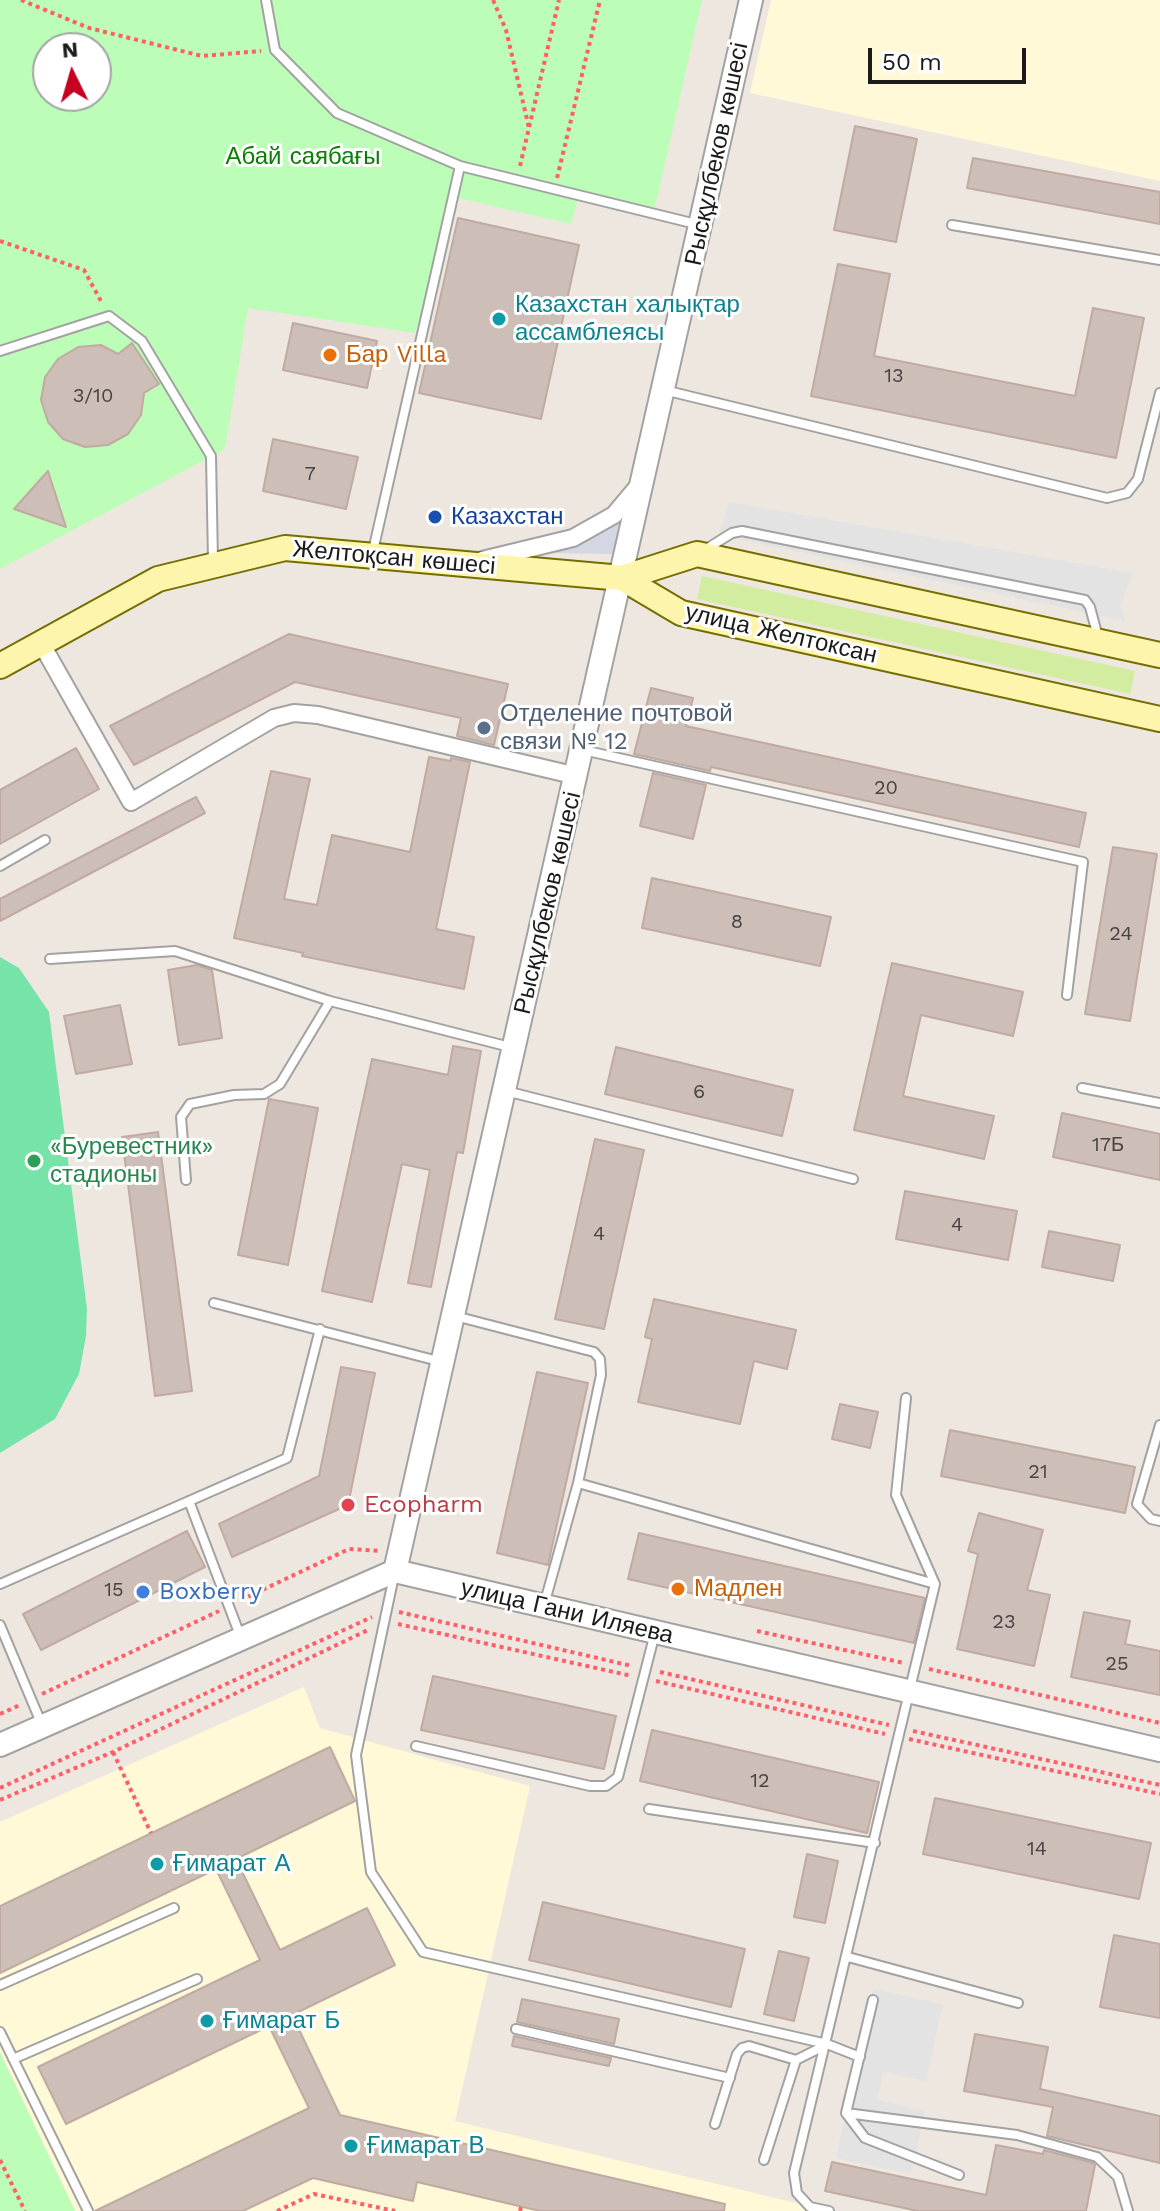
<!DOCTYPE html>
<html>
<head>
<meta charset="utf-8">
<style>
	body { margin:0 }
	#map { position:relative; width:1160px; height:2211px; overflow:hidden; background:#eee7df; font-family:"Work Sans",sans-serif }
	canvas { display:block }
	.north { position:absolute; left:32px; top:32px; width:80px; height:80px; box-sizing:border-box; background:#fff; border:2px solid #a4a4a4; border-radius:50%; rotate:355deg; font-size:22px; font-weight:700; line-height:32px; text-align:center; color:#1b1b1b }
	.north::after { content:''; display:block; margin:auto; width:28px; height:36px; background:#c60020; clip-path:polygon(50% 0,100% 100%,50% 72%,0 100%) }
	.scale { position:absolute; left:868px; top:48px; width:158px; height:36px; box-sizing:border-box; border:4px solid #1b1b1b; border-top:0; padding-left:10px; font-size:24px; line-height:28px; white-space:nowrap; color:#1b1b1b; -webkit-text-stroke:6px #fff; paint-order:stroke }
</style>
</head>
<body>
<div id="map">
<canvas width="1160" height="2211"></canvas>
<div class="north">N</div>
<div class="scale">50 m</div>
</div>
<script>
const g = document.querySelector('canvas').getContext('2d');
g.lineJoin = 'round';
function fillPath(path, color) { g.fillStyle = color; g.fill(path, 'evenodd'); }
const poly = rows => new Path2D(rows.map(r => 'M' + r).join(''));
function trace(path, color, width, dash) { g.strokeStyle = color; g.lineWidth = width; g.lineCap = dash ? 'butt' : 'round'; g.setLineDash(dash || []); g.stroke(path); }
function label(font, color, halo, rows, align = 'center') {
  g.font = font + ' "Work Sans",sans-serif'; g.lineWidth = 6; g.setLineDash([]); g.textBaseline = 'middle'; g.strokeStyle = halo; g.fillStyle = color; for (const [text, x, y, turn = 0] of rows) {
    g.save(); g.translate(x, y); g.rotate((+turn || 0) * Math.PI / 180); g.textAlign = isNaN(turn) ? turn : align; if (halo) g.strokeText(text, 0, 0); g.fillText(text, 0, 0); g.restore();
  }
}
fillPath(poly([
	[771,0,1160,0,1160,181,750,93],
	[304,1687,320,1728,530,1786,455,2121,829,2211,75,2211,0,2052,0,1822]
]), '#fff9d7');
fillPath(poly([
	[702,576,1135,671,1130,694,697,599]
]), '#d2eda0');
fillPath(poly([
	[0,0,702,0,654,212,579,195,571,224,458,198,415,333,248,308,225,449,0,569],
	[48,48,96,48,96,96,48,96],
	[0,2052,75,2211,0,2211]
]), '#bcfdb7');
fillPath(poly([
	[0,957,19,968,49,1012,87,1309,86,1336,79,1374,55,1419,0,1453]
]), '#76e4a8');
fillPath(poly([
	[729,502,1133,573,1120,606,1125,621,719,535],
	[873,1989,943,2004,926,2081,883,2072,877,2100,925,2111,911,2174,836,2158]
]), '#e3e3e3');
fillPath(poly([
	[624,515,613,554,554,553,580,543]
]), '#d4d6e3');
const building = poly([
	[855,126,917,139,896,242,834,230,855,126],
	[973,158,1160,192,1160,224,967,188,973,158],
	[458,218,579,245,541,419,419,393,458,218],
	[838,264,890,274,874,356,1075,396,1093,308,1144,318,1116,458,811,396,838,264],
	[293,323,377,341,367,388,283,370,293,323],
	[132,343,159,384,144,393,141,415,128,434,108,445,85,447,63,439,48,422,41,400,45,377,58,359,78,347,101,345,118,354,132,343],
	[273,439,358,457,346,509,263,491,273,439],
	[48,471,66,527,14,509,48,471],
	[289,634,508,684,494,745,457,736,461,718,295,682,134,765,110,726,289,634],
	[651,688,693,698,686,726,1086,813,1079,847,711,767,710,771,634,754,651,688],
	[76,748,99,789,0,844,0,790,76,748],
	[429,757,451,761,451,758,470,762,436,929,474,937,464,989,302,956,303,953,234,938,271,771,310,779,284,899,317,905,332,835,410,852,429,757],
	[653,773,706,785,693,839,640,826,653,773],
	[196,797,205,813,0,921,0,899,196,797],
	[1113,847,1157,854,1130,1021,1085,1014,1113,847],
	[652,878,831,917,820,966,642,928,652,878],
	[892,963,1023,992,1013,1036,921,1015,903,1096,994,1116,984,1159,854,1130,892,963],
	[197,965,212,970,222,1038,179,1045,168,970,197,965],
	[120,1005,132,1064,76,1074,64,1016,120,1005],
	[453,1046,481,1051,463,1153,457,1152,431,1287,408,1283,430,1170,402,1164,372,1302,322,1291,372,1059,448,1075,453,1046],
	[616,1047,793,1090,782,1136,605,1094,616,1047],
	[269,1099,318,1108,288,1265,238,1255,269,1099],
	[1062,1113,1160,1134,1160,1180,1053,1157,1062,1113],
	[158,1132,192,1391,155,1396,122,1137,158,1132],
	[595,1139,644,1150,604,1329,555,1319,595,1139],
	[905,1191,1017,1211,1008,1260,896,1239,905,1191],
	[1049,1231,1120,1245,1113,1281,1042,1267,1049,1231],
	[654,1299,796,1330,787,1369,754,1361,740,1424,638,1402,652,1339,645,1337,654,1299],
	[341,1367,375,1373,348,1505,232,1557,219,1524,319,1476,341,1367],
	[537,1372,588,1383,548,1565,497,1553,537,1372],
	[840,1404,878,1412,870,1448,832,1439,840,1404],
	[950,1430,1135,1467,1125,1513,941,1476,950,1430],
	[979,1513,1043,1530,1027,1590,1050,1595,1034,1666,957,1649,978,1554,968,1551,979,1513],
	[187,1531,205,1567,41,1650,23,1614,187,1531],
	[639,1533,925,1598,914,1643,628,1579,639,1533],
	[1084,1612,1130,1621,1125,1644,1160,1651,1160,1695,1071,1677,1084,1612],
	[433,1676,616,1716,604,1769,421,1730,433,1676],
	[652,1730,879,1782,867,1833,640,1781,652,1730],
	[330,1747,355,1801,236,1859,280,1950,367,1908,395,1965,292,2015,340,2115,725,2204,724,2211,540,2211,417,2182,413,2201,313,2178,243,2211,95,2211,309,2108,269,2026,66,2124,38,2067,260,1960,216,1869,0,1973,0,1906,330,1747],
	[935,1798,1151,1843,1139,1899,923,1854,935,1798],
	[807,1854,838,1861,825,1923,794,1917,807,1854],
	[543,1902,745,1949,731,2007,529,1960,543,1902],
	[1114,1935,1160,1944,1160,2018,1100,2007,1114,1935],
	[779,1951,809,1958,794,2021,764,2014,779,1951],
	[522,1999,619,2019,614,2044,517,2022,522,1999],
	[975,2034,1048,2047,1040,2089,1160,2116,1160,2163,1047,2136,1053,2107,964,2091,975,2034],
	[514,2036,611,2058,609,2066,512,2046,514,2036],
	[996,2145,1043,2154,1044,2150,1093,2163,1095,2165,1086,2211,918,2211,825,2191,832,2162,986,2195,996,2145]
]);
fillPath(building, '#cebeb8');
trace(building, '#c0aaa1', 2);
const service = poly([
	[266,0,275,50,337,113,460,166],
	[952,225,1160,260],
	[0,351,109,316,142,341,211,456,213,561],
	[664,390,1107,498,1127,493,1138,479,1160,393],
	[373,551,460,166,700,225],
	[703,551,732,533,742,531,1085,600,1090,607,1098,637],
	[583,750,1083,862,1067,995],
	[0,866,45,840],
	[50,959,175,951,330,1001,510,1047],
	[1082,1088,1160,1103],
	[506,1091,853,1179],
	[186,1180,181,1117,190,1104,234,1095,264,1094,280,1084,330,1001],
	[214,1303,442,1362],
	[455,1316,594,1352,600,1359,601,1375,578,1483,935,1584],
	[1160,1425,1137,1504,1151,1519,1160,1521],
	[189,1501,241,1638],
	[394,1576,356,1755,371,1872,423,1952,827,2044,860,2057],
	[0,1584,287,1458,320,1329],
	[544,1605,578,1483],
	[0,1625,42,1725],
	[416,1746,590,1786,606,1786,618,1777,655,1633],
	[649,1809,875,1843],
	[848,1957,1018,2003],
	[0,1985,174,1908],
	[873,2000,846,2113,865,2138,959,2175],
	[516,2029,730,2078],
	[0,2032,88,2211],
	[13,2059,197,1979],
	[846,2113,1017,2135,1097,2157,1118,2177,1128,2211],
	[715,2124,737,2054,742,2048,749,2046,796,2060],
	[764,2160,796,2060,826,2045],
	[829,2211,810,2207,797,2193,794,2173,935,1584,896,1495,906,1398]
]);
const minor = poly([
	[482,560,573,538,614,515,640,484],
	[41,643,131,802,274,718,294,713,318,715,577,776]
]);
const tertiary = poly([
	[395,1571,751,0],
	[0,1745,395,1571,1160,1750]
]);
const secondary = poly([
	[622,578,681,613,1160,719],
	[0,666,158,579,285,548,622,578,697,554,1160,655]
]);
trace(service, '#a2a2a2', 12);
trace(minor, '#a2a2a2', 20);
trace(tertiary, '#a2a2a2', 26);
trace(secondary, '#746e00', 28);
trace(poly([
	[21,0,89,28,202,56,261,51],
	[493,0,506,30,529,128],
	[520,166,559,0],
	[557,178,600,0],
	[0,241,84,270,102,303],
	[241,1600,349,1549,381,1551],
	[399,1612,632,1666],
	[398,1624,632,1676],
	[757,1631,904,1663],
	[929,1669,1160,1723],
	[660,1672,889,1725],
	[656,1681,885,1734],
	[42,1694,219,1611],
	[0,1714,20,1705],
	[913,1731,1160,1785],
	[909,1739,1160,1794],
	[113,1752,151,1833],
	[0,1788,372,1617],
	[0,1800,113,1752,368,1630],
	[0,2160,25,2211],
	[277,2211,314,2194,395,2211],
	[520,2211,521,2207]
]), '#ff5f68', 4, [4, 4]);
trace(service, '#fff', 8);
trace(minor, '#fff', 16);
trace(tertiary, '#fff', 22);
trace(secondary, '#fef5ad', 24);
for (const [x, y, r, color] of [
	[499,319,8,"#0f9aa8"],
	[330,355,8,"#e8710a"],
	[435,517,8,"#1a4fb4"],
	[484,728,8,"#5c6f8a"],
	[34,1161,8,"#2e9e5b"],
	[348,1505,8,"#e0444e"],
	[678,1589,8,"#e8710a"],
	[143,1592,8,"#3f7fe0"],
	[157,1864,8,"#0f9aa8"],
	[207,2021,8,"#0f9aa8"],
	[351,2146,8,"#0f9aa8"]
]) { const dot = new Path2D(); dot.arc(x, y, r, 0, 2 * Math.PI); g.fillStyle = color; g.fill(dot); trace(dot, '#fff', 3); }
label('20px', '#484442', null, [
	["13",894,376],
	["3/10",93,396],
	["7",310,474],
	["20",886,788],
	["8",737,922],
	["24",1121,934],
	["6",699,1092],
	["17Б",1108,1145],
	["4",957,1225],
	["4",599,1234],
	["21",1038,1472],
	["15",114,1590],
	["23",1004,1622],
	["25",1117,1664],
	["12",760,1781],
	["14",1037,1849]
]);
label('24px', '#1b1b1b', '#fff', [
	["Рысқұлбеков көшесі",717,154,-78],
	["Желтоқсан көшесі",394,558,5],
	["улица Желтоксан",781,634,13],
	["Рысқұлбеков көшесі",548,903,-77],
	["улица Гани Иляева",567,1612,13]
]);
label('24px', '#0c7f03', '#fff', [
	["Абай саябағы",303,157]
]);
label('24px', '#0d838f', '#fff', [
	["Казахстан халықтар",515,305],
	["ассамблеясы",515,333],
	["Ғимарат А",173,1864],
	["Ғимарат Б",223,2021],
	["Ғимарат В",367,2146]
], 'left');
label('24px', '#c56008', '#fff', [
	["Бар Villa",346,355],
	["Мадлен",694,1589]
], 'left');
label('24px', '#164399', '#fff', [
	["Казахстан",451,517]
], 'left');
label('24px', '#4e5e75', '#fff', [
	["Отделение почтовой",500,714],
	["связи № 12",500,742]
], 'left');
label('24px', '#27864d', '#fff', [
	["«Буревестник»",50,1147],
	["стадионы",50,1175]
], 'left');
label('24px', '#be3a42', '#fff', [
	["Ecopharm",364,1505]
], 'left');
label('24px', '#366cbe', '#fff', [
	["Boxberry",159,1592]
], 'left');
</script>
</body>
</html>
